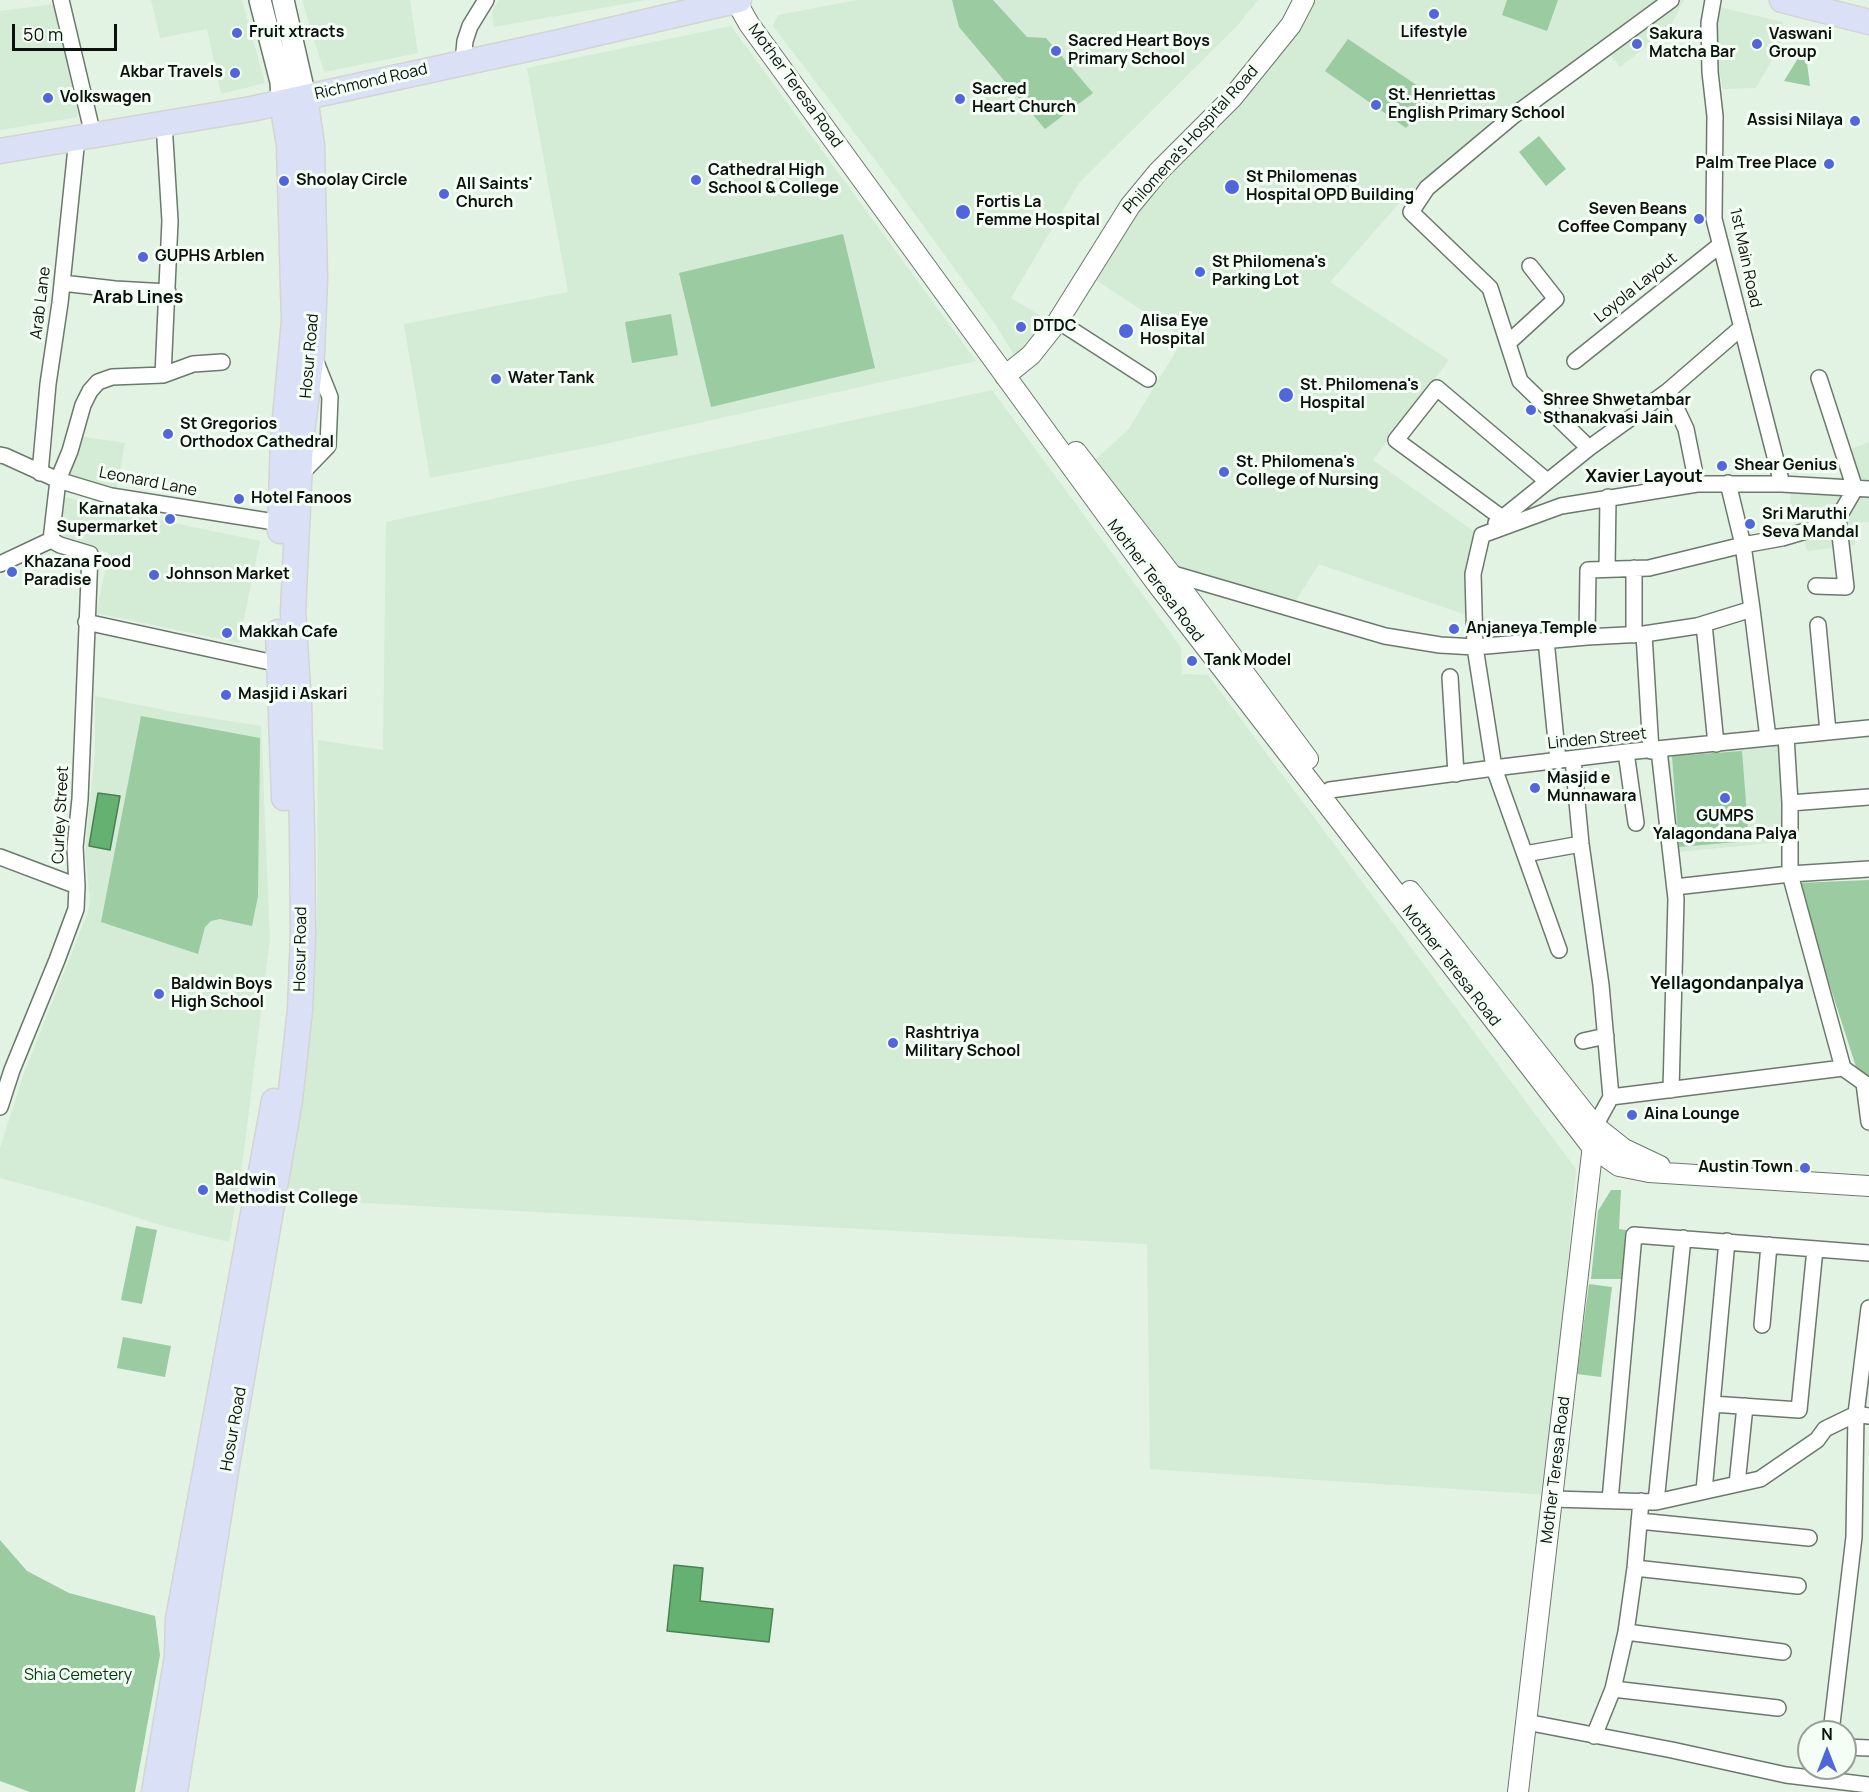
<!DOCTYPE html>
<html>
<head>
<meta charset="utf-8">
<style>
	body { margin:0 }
	#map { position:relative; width:1869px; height:1792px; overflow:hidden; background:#e2f3e4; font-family:Manrope,sans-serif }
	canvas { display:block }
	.north { position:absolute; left:1797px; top:1720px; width:60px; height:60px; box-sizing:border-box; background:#f4fef5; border:2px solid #979f98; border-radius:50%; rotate:0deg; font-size:16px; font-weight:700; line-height:24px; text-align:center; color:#0b110c }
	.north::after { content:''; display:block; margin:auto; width:21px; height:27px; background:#5266dc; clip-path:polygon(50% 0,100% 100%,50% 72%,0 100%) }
	.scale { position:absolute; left:12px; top:24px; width:105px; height:27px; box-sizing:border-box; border:3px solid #0b110c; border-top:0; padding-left:8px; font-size:18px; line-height:21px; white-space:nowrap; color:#0b110c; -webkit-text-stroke:4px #f4fef5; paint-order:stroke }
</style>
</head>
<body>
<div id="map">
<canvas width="1869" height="1792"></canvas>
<div class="north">N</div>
<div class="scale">50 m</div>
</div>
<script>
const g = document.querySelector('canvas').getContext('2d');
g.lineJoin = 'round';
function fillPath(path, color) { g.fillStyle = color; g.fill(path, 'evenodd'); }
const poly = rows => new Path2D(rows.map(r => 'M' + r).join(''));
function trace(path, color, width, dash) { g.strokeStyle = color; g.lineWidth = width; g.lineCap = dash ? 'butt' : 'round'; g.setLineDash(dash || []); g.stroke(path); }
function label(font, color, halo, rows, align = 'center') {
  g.font = font + ' Manrope,sans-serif'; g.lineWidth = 6; g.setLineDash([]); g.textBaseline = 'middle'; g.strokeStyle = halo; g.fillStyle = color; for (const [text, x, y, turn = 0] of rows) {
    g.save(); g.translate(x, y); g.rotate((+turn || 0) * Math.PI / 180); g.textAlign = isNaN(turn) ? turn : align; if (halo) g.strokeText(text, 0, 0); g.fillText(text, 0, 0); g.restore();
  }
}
fillPath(poly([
	[151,0,242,0,265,83,221,94,207,29,160,38],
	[302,0,410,0,418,53,324,72],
	[499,0,647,0,494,27,492,11],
	[857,0,1258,0,1237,26,1079,183,1011,298,1049,321,1018,361,995,324,882,169,773,26,778,15],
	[1313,0,1662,0,1409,205,1401,201,1330,282,1449,360,1373,460,1479,535,1469,616,1319,564,1295,602,1170,563,1094,461,1128,430,1184,338,1093,278,1165,173],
	[1676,0,1684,0,1669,29,1620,67,1607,50],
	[55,4,67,55,78,117,0,130,0,11],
	[1715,6,1783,22,1782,42,1756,88,1723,89,1713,44],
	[731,26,976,361,596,446,430,478,402,313,404,324,568,292,527,68],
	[992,390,1181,647,1182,674,1208,675,1576,1169,1547,1495,1150,1469,1147,1244,288,1199,317,918,318,740,383,750,386,522],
	[78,436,125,443,117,489,65,479],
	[1869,442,1869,522,1854,523,1855,545,1807,551,1801,526,1790,509,1791,478,1850,477,1844,452],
	[62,496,117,511,260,541,239,643,96,613,109,553,54,536],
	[95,696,179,713,261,726,270,938,244,1151,229,1242,160,1225,92,1203,0,1178,0,1148,24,1073,88,912,90,901,85,851,95,752],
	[1778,744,1782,842,1677,852,1665,754]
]), '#d4ebd6');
fillPath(poly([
	[952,0,993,0,1027,37,1046,38,1093,93,1045,129,959,27],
	[1507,0,1558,0,1547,31,1502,15],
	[1348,39,1433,96,1406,128,1325,71],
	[1805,47,1810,86,1784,81],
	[1539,136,1566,169,1546,186,1519,152],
	[843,234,875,368,711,407,679,273],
	[671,314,678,355,632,363,625,322],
	[141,716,260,738,258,896,252,926,220,919,211,921,205,927,198,954,101,922],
	[1742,751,1749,841,1679,847,1672,756],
	[1869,880,1869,1082,1856,1067,1797,883],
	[1611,1190,1621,1190,1619,1229,1627,1230,1624,1279,1591,1279,1598,1211],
	[136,1226,157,1230,142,1304,121,1300],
	[1589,1284,1612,1287,1601,1377,1577,1374],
	[123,1337,171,1346,165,1377,117,1368],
	[0,1540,27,1571,69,1593,155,1616,160,1655,135,1792,30,1792,0,1781]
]), '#9bcba1');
const water = poly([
	[98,793,120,796,110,850,89,846,98,793],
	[674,1565,703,1568,700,1601,773,1609,769,1642,667,1631,674,1565]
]);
fillPath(water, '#64b171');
trace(water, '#498153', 1.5);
const minor = poly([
	[61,0,93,135],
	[1713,0,1709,23,1710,72,1715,116,1714,219,1782,484],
	[463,62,465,41,470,26,486,0],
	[62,283,115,289,168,292],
	[1058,321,1148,379],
	[1508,343,1556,299,1530,266],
	[1575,361,1720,245],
	[163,375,170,221,164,123],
	[1668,391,1686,429,1697,484],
	[1589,448,1520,381,1490,288,1411,212,1427,188,1513,116,1671,0],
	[0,455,5,456,58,480,111,496,287,524],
	[40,473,48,384,60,303,77,138],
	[299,476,328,446,330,397,314,357],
	[1502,518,1396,440,1437,388,1547,481],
	[1496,523,1589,448,1668,391,1742,327],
	[51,540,58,480,70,451,83,405,90,391,98,382,112,377,163,375,193,364,222,362],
	[0,564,51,540],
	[1634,568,1634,635],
	[1607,569,1608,497],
	[1170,573,1385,636,1440,645,1475,647,1587,637,1644,634,1697,626,1752,609,1743,545,1728,483],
	[1816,586,1846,587,1838,518],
	[1752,609,1768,738],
	[86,622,279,664],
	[1704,624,1716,744],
	[1818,625,1828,732],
	[1644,634,1651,751],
	[1587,637,1588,570,1649,568,1743,545,1782,538,1826,525,1838,518,1855,489,1819,378],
	[1546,640,1558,761],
	[1450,677,1456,774],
	[1786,736,1790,803,1790,874,1843,1068,1864,1083,1869,1122],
	[1659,750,1676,899,1671,1090],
	[1626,752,1636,823],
	[1573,759,1581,844,1601,985,1611,1097,1595,1126],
	[1319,796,1330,790,1494,768,1626,752,1869,728],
	[1790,803,1869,797],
	[1525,854,1581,844],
	[0,857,77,886],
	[1675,887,1790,874,1869,869],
	[1559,950,1494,768,1475,647,1473,574,1482,535,1561,506,1697,484,1782,484,1869,489],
	[1583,1041,1606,1036],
	[1611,1097,1843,1068],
	[0,1107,12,1070,57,960,76,909,77,886,75,847,80,799,90,554,60,545,51,540],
	[1762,1325,1769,1245],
	[1712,1404,1799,1410,1815,1249],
	[1737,1484,1745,1406],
	[1704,1491,1727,1241],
	[1553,1499,1656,1502,1760,1479,1817,1440,1825,1429,1856,1414,1869,1416],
	[1610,1500,1634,1235,1869,1253],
	[1641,1501,1635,1568,1626,1632,1613,1689,1778,1708],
	[1656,1502,1683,1238],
	[1639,1521,1809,1538],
	[1635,1568,1798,1586],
	[1626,1632,1783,1652],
	[1526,1722,1672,1750,1786,1775,1869,1785],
	[1831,1732,1854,1537,1856,1414,1869,1308],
	[1594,1736,1613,1689],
	[1845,1747,1869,1748]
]);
const tertiary = poly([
	[736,1,749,24,1157,584,1592,1147,1619,1166,1649,1172,1869,1186],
	[1005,376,1031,355,1058,321,1130,206,1158,172,1232,98,1291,25,1304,0],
	[1076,452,1170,573,1308,759],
	[1410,891,1595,1126,1624,1149,1660,1166],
	[1518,1792,1594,1136]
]);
const secondary = poly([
	[260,0,281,82,282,102],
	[283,0,305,97]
]);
const primary = poly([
	[1782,0,1869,22],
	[0,151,251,109,555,43,739,0],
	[280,531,283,440,294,321,289,145,282,102],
	[278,632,284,798],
	[154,1792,177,1657,178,1619,274,1101],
	[175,1792,227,1465,290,1100,300,1010,303,934,302,831,299,704,293,612,301,441,312,354,315,279,312,145,305,97]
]);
trace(minor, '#6b796c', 18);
trace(tertiary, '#6b796c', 22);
trace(secondary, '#6b796c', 24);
trace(primary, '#d3d4d3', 27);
trace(minor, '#fff', 15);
trace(tertiary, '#fff', 20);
trace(secondary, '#fff', 21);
trace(primary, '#dae1f6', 24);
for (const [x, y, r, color] of [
	[1434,14,6,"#5266dc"],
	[237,33,6,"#5266dc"],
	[1637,44,6,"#5266dc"],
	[1757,44,6,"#5266dc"],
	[1056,51,6,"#5266dc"],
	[235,73,6,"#5266dc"],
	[48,98,6,"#5266dc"],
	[960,99,6,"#5266dc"],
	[1376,105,6,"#5266dc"],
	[1855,121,6,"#5266dc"],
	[1829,164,6,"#5266dc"],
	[696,180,6,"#5266dc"],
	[284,181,6,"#5266dc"],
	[1232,187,8,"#5266dc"],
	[444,194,6,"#5266dc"],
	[963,212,8,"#5266dc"],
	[1699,219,6,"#5266dc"],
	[143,257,6,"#5266dc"],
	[1200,272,6,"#5266dc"],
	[1021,327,6,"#5266dc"],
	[1126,331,8,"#5266dc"],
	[496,379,6,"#5266dc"],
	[1286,395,8,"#5266dc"],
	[1531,410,6,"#5266dc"],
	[168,434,6,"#5266dc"],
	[1722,466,6,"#5266dc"],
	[1224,472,6,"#5266dc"],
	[239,499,6,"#5266dc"],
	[170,519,6,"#5266dc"],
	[1750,524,6,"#5266dc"],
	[12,572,6,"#5266dc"],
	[154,575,6,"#5266dc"],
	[1454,629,6,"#5266dc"],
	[227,633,6,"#5266dc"],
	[1192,661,6,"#5266dc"],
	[226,695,6,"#5266dc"],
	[1535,788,6,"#5266dc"],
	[1725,798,6,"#5266dc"],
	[159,994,6,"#5266dc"],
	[893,1043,6,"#5266dc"],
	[1632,1115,6,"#5266dc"],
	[1805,1168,6,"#5266dc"],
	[203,1190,6,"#5266dc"]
]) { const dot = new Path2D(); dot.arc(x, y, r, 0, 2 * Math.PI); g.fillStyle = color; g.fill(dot); trace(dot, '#f4fef5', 2); }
label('bold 16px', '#0b110c', '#f4fef5', [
	["Fruit xtracts",249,33],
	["Lifestyle",1434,33,"center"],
	["Sakura",1649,35],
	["Matcha Bar",1649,53],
	["Vaswani",1769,35],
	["Group",1769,53],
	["Sacred Heart Boys",1068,42],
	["Primary School",1068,60],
	["Akbar Travels",223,73,"right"],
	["Sacred",972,90],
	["Heart Church",972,108],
	["St. Henriettas",1388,96],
	["English Primary School",1388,114],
	["Volkswagen",60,98],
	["Assisi Nilaya",1843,121,"right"],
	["Palm Tree Place",1817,164,"right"],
	["Cathedral High",708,171],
	["School & College",708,189],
	["St Philomenas",1246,178],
	["Hospital OPD Building",1246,196],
	["Shoolay Circle",296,181],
	["All Saints'",456,185],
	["Church",456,203],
	["Fortis La",976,203],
	["Femme Hospital",976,221],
	["Seven Beans",1687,210,"right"],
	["Coffee Company",1687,228,"right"],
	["GUPHS Arblen",155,257],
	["St Philomena's",1212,263],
	["Parking Lot",1212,281],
	["Alisa Eye",1140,322],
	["Hospital",1140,340],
	["DTDC",1033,327],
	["Water Tank",508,379],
	["St. Philomena's",1300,386],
	["Hospital",1300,404],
	["Shree Shwetambar",1543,401],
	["Sthanakvasi Jain",1543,419],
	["St Gregorios",180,425],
	["Orthodox Cathedral",180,443],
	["St. Philomena's",1236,463],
	["College of Nursing",1236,481],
	["Shear Genius",1734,466],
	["Hotel Fanoos",251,499],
	["Karnataka",158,510,"right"],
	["Supermarket",158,528,"right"],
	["Sri Maruthi",1762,515],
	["Seva Mandal",1762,533],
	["Khazana Food",24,563],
	["Paradise",24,581],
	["Johnson Market",166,575],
	["Anjaneya Temple",1466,629],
	["Makkah Cafe",239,633],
	["Tank Model",1204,661],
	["Masjid i Askari",238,695],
	["Masjid e",1547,779],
	["Munnawara",1547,797],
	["GUMPS",1725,817,"center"],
	["Yalagondana Palya",1725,835,"center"],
	["Baldwin Boys",171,985],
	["High School",171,1003],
	["Rashtriya",905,1034],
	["Military School",905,1052],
	["Aina Lounge",1644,1115],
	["Austin Town",1793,1168,"right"],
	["Baldwin",215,1181],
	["Methodist College",215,1199]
], 'left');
label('16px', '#0b110c', '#f4fef5', [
	["Richmond Road",371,82,-13],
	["Mother Teresa Road",795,86,54],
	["Philomena's Hospital Road",1191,140,-48],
	["1st Main Road",1745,258,78],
	["Loyola Layout",1636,288,-39],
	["Arab Lane",41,303,-83],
	["Hosur Road",310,356,-85],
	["Leonard Lane",148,482,11],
	["Mother Teresa Road",1155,581,53],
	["Linden Street",1597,739,-6],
	["Curley Street",61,815,-87],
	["Hosur Road",301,949,-89],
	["Mother Teresa Road",1451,966,52],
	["Hosur Road",234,1429,-80],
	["Mother Teresa Road",1556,1470,-83]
]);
label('16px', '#003910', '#f4fef5', [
	["Shia Cemetery",78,1676]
]);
label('bold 18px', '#0b110c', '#f4fef5', [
	["Arab Lines",138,298],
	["Xavier Layout",1644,477],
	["Yellagondanpalya",1727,984]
]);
</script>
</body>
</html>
